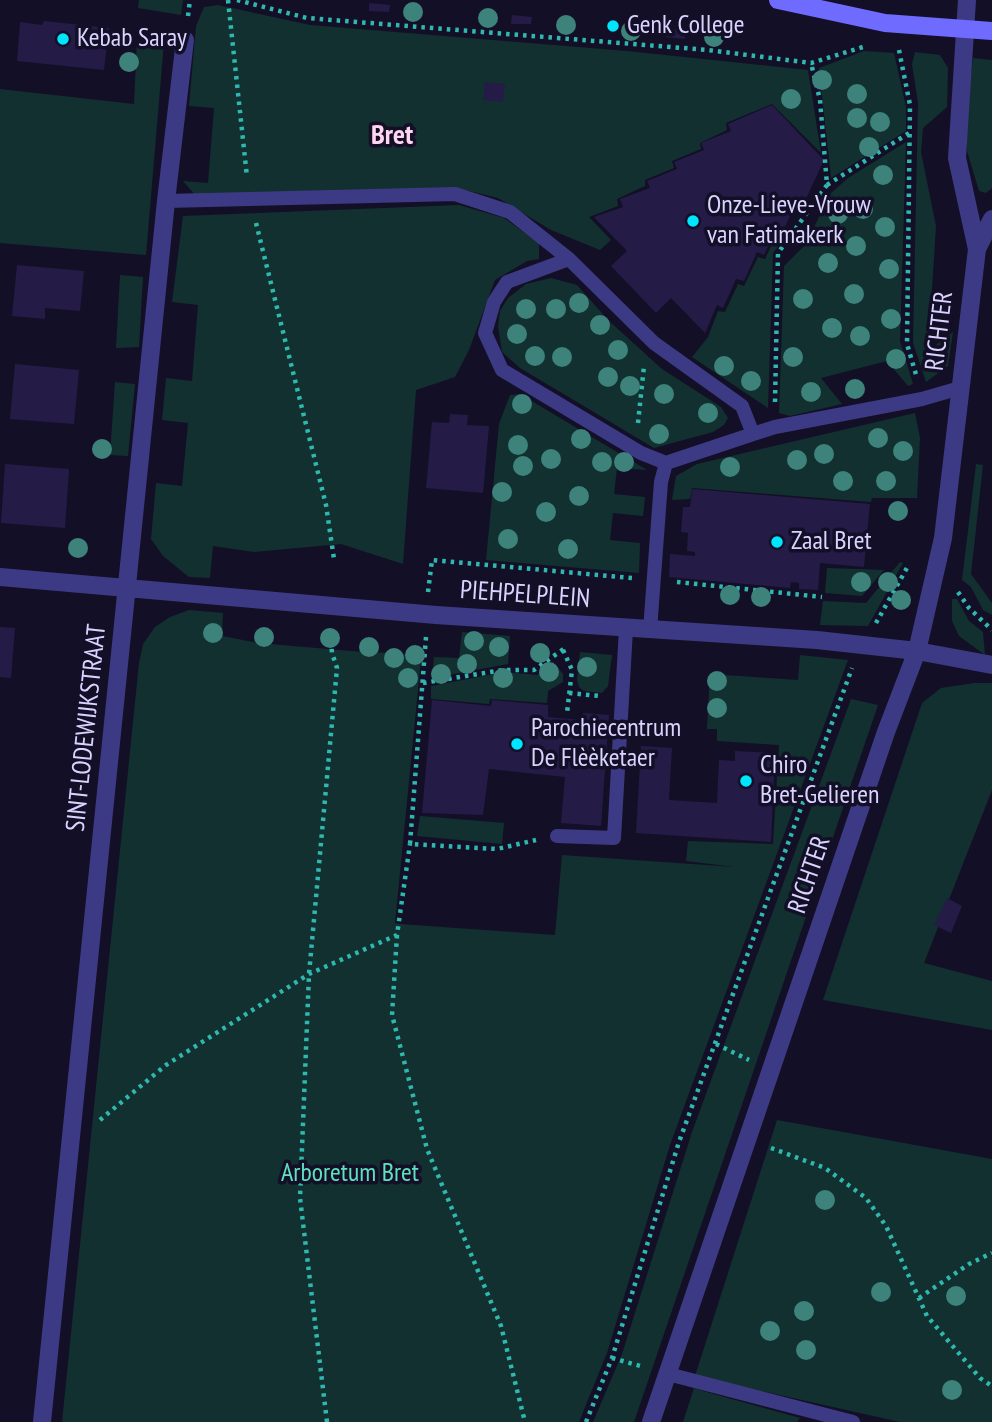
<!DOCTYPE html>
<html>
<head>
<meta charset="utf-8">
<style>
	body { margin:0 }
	canvas { display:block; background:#130f26 }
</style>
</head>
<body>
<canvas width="992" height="1422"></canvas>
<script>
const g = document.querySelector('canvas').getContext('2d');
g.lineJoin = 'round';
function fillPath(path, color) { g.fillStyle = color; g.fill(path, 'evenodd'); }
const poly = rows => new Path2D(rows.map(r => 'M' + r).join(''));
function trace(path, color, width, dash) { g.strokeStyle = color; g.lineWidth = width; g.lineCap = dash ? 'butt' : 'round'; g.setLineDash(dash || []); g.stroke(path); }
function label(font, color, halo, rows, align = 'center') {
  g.font = font + ' "PT Sans Narrow",sans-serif'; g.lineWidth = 7; g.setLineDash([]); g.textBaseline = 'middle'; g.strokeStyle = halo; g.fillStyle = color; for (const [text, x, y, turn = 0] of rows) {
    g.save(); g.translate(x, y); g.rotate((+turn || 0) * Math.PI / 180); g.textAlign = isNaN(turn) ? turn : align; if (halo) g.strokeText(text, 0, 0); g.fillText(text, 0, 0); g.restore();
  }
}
fillPath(poly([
	[139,0,183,0,181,15,138,8],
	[218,5,310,25,627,51,808,70,821,153,772,104,726,123,727,130,700,143,701,149,672,161,674,168,645,180,645,186,617,199,618,206,589,217,611,240,600,250,551,230,498,198,465,190,196,196,183,181,208,183,214,108,189,106,196,26,204,7],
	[137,40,164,42,146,255,0,243,0,89,134,104],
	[864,51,894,53,906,107,906,131,831,178,819,68],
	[915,52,940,55,948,68,947,107,923,128,921,152,936,226,928,351,953,332,948,366,926,382,913,343,918,103,912,64],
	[973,58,992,60,992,188,986,193,979,191,967,151,965,130],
	[906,142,900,341,913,384,908,386,887,361,821,378,842,404,790,416,779,413,784,266,806,244,830,194,848,178],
	[459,205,504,218,539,243,539,259,527,261,495,280,469,350,455,377,416,390,403,564,341,544,254,552,213,546,210,578,189,577,163,556,151,539,156,483,182,486,188,423,162,420,166,378,192,381,198,305,172,302,183,216],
	[778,231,787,235,773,253,768,408,692,357,708,337,718,311,725,312,738,284,744,286,758,257,765,259],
	[120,275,143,277,139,347,116,348],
	[551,278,577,285,608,320,662,369,721,407,728,418,724,425,713,432,654,448,520,368,502,352,498,326,500,311,508,298,526,284],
	[115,382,135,384,128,456,110,455],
	[520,394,647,470,617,468,614,494,645,497,643,516,613,513,610,540,640,543,639,573,486,560,499,424,510,395],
	[915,413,920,438,917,498,872,498,871,502,692,488,690,499,672,500,676,476,697,464],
	[976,464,983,465,971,574,992,603,992,615,983,610,971,587,962,580],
	[900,562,903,563,868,626,820,625,823,601,866,603],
	[827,568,884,570,862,596,825,593],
	[952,599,957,599,969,621,983,632,985,655,959,636,952,621],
	[189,610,223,613,222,636,258,643,363,652,365,639,375,641,375,652,412,655,413,649,422,649,395,923,400,924,555,935,562,855,735,867,686,861,688,841,773,844,779,745,717,741,717,729,707,729,710,674,798,680,800,655,848,660,670,1145,607,1353,579,1422,62,1422,139,663,143,644,155,627,170,617],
	[462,632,510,636,508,664,432,678,434,657,459,658],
	[580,652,612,655,608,686,602,693,584,691,579,687,577,680],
	[553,662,563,674,563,682,548,691,547,703,490,699,489,704,431,699,431,686,504,672,537,675],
	[974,683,992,683,992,790,924,963,992,981,992,1030,823,1000,922,703,941,688],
	[851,699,878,705,634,1422,593,1422,622,1354,692,1132],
	[420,816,504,823,502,844,417,836],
	[777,1120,992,1159,992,1422,900,1422,695,1376],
	[694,1388,710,1393,800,1418,797,1422,683,1422]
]), '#12302f');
fillPath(poly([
	[369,3,390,5,389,12,369,11],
	[512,15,532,17,531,24,511,24],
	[44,21,109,28,104,70,17,61,20,22,42,25],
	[666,29,686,30,685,39,665,37],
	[485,82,505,84,503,102,483,100],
	[772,105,824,160,804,203,797,200,784,229,777,226,764,255,757,252,744,281,736,279,723,308,717,305,705,333,671,298,656,313,611,266,627,251,594,217,623,207,620,199,650,188,647,181,677,169,674,162,704,150,701,143,731,131,728,124],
	[17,265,84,271,80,311,45,308,45,319,12,316],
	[15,364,79,370,74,424,10,419],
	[450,414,468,415,467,425,489,426,483,493,426,488,432,422,449,423],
	[5,464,69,469,65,528,1,523],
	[692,489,870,504,864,567,820,563,818,590,799,589,799,583,791,582,790,588,669,577,670,554,695,556,695,552,687,551,688,533,681,532,683,507,690,507],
	[0,627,15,628,11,678,0,677],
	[432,700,491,706,492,700,548,705,548,717,582,720,583,713,609,715,601,826,561,823,565,777,489,769,483,815,422,813],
	[641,746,672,748,669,800,717,803,719,760,735,761,735,751,775,753,771,842,636,833],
	[947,898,962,906,951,933,934,925]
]), '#241b47');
trace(poly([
	[228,0,247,177],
	[237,0,307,18,708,50,811,63,866,46],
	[188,16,190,0],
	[899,50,910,105,907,344,917,378],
	[827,185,909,133],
	[256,223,326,505,334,559],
	[775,402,778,253,827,185,820,100,811,63],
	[638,423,644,366],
	[677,582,822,597],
	[428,592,432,560,632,578],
	[958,592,969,608,992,630],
	[876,623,908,566],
	[426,637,410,844,497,849,536,840],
	[563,650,572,670,567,713],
	[423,683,503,670,534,670,565,648],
	[569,693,600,696],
	[397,935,392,1015,427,1149,501,1326,525,1422],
	[716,1044,749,1060],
	[100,1120,166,1065,309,974,397,935,410,844],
	[771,1148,825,1168,866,1198,886,1226,927,1316,980,1378,992,1386],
	[919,1298,969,1264,992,1253],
	[612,1358,644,1367],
	[327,1422,300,1198,309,974,337,668,332,653,330,629],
	[586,1422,612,1358,679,1142,852,668]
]), '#2fb8b0', 4.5, [3.5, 5]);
trace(poly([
	[166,201,455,194,510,212,569,259,654,343,742,406,753,434,775,427,922,399,960,388],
	[569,259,507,282,494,302,485,333,502,370,641,453,666,463,753,434],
	[650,630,661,482,666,463],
	[557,836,614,838,626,629],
	[668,1374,853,1422]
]), '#3d3a85', 14);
trace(poly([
	[967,0,957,158,977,249],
	[0,577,436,615,817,640,917,651,992,665],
	[42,1422,166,201,185,40],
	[651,1422,886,732,917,651,943,538,977,249,992,219]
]), '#3d3a85', 18);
trace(poly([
	[778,0,885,23,992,31]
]), '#6f6bff', 18);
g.fillStyle = '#3d827b';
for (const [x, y] of [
	[413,12],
	[488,18],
	[566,25],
	[631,31],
	[714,37],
	[129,62],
	[822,80],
	[857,94],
	[791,99],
	[857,118],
	[880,122],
	[869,147],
	[883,175],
	[863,209],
	[838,214],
	[885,227],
	[856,246],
	[828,263],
	[889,269],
	[854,294],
	[803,299],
	[579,303],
	[526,309],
	[556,309],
	[891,319],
	[600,325],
	[832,328],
	[517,334],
	[860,336],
	[618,350],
	[535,356],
	[562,357],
	[793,357],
	[896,359],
	[724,366],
	[608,377],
	[751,381],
	[630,386],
	[855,389],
	[811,392],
	[664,394],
	[522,404],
	[708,413],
	[659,434],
	[878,438],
	[581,439],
	[518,445],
	[102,449],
	[903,451],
	[824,454],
	[551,459],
	[797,460],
	[602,462],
	[624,462],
	[523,466],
	[730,467],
	[843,481],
	[886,481],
	[502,492],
	[579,496],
	[898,511],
	[546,512],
	[508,539],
	[78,548],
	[568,549],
	[861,582],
	[888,582],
	[730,595],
	[761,597],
	[901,600],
	[213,633],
	[264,637],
	[330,638],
	[474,641],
	[369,647],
	[499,647],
	[540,653],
	[415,655],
	[394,658],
	[467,664],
	[587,667],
	[549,672],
	[441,674],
	[408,678],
	[503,678],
	[717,681],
	[717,708],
	[825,1200],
	[881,1292],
	[956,1296],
	[804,1311],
	[770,1331],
	[806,1350],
	[952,1390]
]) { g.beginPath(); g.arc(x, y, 10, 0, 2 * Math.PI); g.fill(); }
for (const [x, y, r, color] of [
	[613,26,7,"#00e5ff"],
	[63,39,7,"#00e5ff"],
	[693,221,7,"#00e5ff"],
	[777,542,7,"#00e5ff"],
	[517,744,7,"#00e5ff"],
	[746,781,7,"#00e5ff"]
]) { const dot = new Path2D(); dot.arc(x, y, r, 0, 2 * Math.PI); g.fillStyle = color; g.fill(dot); trace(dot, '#130f26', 2.5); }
label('26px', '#d9d4ff', '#130f26', [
	["Genk College",627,26],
	["Kebab Saray",77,39],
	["Onze-Lieve-Vrouw",707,206],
	["van Fatimakerk",707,236],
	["Zaal Bret",791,542],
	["Parochiecentrum",531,729],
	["De Flèèketaer",531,759],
	["Chiro",760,766],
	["Bret-Gelieren",760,796]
], 'left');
label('26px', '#d9d4ff', '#130f26', [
	["RICHTER",940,331,-83],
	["PIEHPELPLEIN",525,595,4],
	["SINT-LODEWIJKSTRAAT",87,728,-84],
	["RICHTER",810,875,-71]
]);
label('26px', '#5fe0c0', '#130f26', [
	["Arboretum Bret",350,1174]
]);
label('bold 28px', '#ffd6f0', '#130f26', [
	["Bret",392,136]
]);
</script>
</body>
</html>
